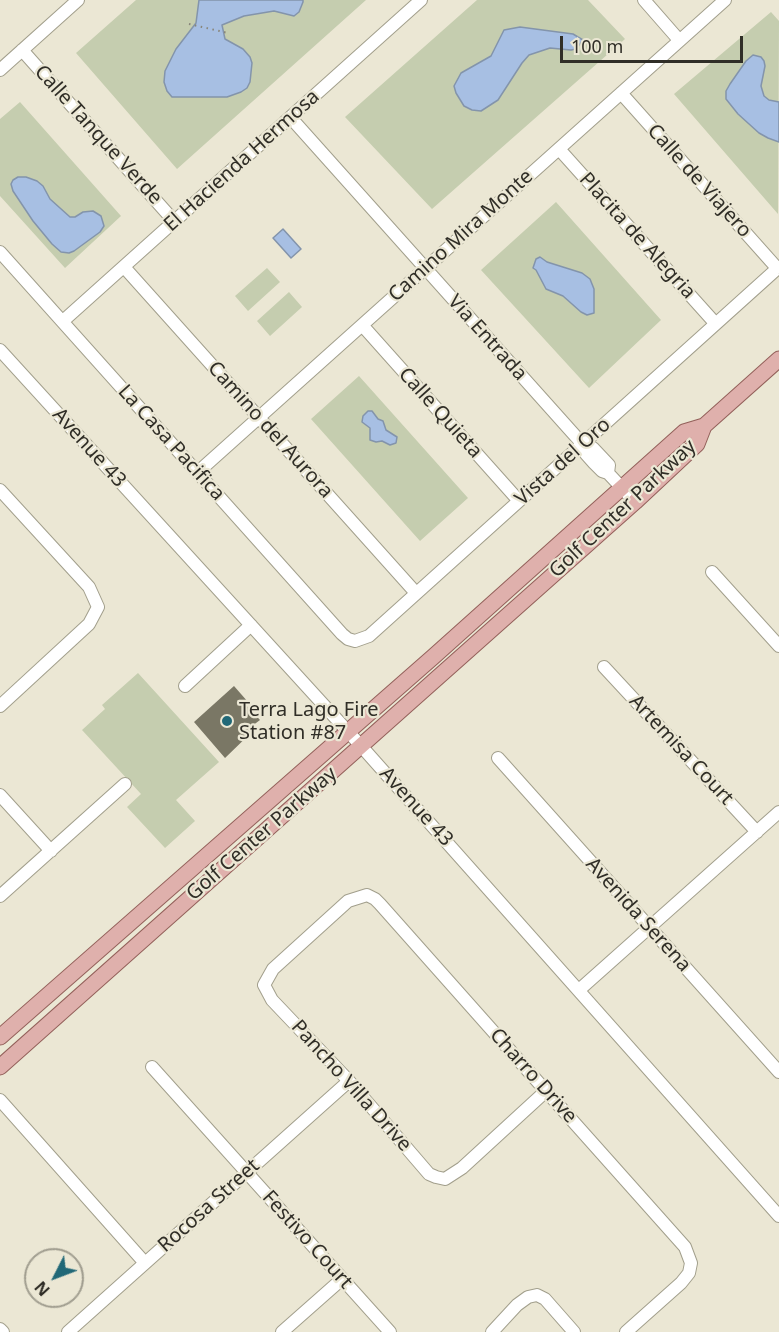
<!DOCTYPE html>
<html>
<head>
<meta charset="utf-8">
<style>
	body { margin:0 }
	#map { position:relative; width:779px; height:1332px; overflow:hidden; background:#ebe7d4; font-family:"Noto Sans",sans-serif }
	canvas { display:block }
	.north { position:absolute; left:24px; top:1248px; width:60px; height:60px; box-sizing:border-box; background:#ebe7d4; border:2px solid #a09d8f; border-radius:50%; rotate:228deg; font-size:16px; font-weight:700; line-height:24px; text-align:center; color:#302e27 }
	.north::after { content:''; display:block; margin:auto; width:21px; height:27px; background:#216877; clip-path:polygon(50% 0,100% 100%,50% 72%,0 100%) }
	.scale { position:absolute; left:560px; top:36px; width:183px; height:27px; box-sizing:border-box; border:3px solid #302e27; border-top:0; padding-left:8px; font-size:18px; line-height:21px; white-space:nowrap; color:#302e27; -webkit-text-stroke:4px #ebe7d4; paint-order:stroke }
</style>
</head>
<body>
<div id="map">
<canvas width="779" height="1332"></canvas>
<div class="north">N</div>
<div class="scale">100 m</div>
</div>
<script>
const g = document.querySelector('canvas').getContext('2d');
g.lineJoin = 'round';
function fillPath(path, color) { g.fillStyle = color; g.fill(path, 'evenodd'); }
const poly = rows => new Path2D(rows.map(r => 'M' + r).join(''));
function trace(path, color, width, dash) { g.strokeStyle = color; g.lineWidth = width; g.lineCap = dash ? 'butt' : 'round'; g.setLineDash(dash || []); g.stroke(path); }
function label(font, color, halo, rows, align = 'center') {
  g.font = font + ' "Noto Sans",sans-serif'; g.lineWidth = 4.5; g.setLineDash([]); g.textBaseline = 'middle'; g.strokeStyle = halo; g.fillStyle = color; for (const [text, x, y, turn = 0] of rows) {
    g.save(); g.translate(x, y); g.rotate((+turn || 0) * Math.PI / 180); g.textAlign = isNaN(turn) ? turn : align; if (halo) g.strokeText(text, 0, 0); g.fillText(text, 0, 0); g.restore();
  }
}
fillPath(poly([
	[136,0,366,0,177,169,76,53],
	[477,0,588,0,625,39,432,209,345,117],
	[771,12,779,21,778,214,674,94],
	[20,102,121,216,65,268,0,196,0,119],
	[556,202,661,320,589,388,481,270],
	[267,268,280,282,248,311,235,296],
	[289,292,302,307,270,336,257,321],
	[359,376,468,498,420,541,311,419],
	[138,673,219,762,176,800,195,821,165,848,127,807,141,794,82,730,105,709,102,705]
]), '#c5cdaf');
const water = poly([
	[199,0,303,0,303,2,299,12,294,16,274,11,244,16,222,25,225,39,243,49,250,57,252,63,250,82,247,88,241,92,227,97,172,97,167,91,164,82,165,71,176,49,196,23,199,0],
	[520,27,573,34,583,40,576,49,571,50,550,48,529,55,522,63,498,100,481,111,472,110,464,106,456,93,454,86,461,73,491,56,504,30,520,27],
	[753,55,761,57,764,61,765,66,761,86,764,96,769,100,779,102,779,142,768,138,759,133,738,114,726,99,726,91,730,84,746,61,753,55],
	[18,177,26,177,37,181,43,186,50,199,70,217,75,217,83,212,93,211,101,216,104,226,100,232,74,251,69,253,61,252,52,244,33,221,13,191,11,184,13,180,18,177],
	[283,229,301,249,291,258,273,238,283,229],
	[540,257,547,262,582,273,590,279,594,289,594,313,587,315,581,312,563,296,546,289,536,270,533,268,536,259,540,257],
	[368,411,372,411,378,419,383,421,386,430,397,437,396,443,390,445,382,441,376,442,370,440,370,428,362,422,363,416,368,411]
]);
fillPath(water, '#a7bfe3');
trace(water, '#8394ab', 1.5);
fillPath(poly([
	[234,686,248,702,246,705,260,720,252,726,255,729,225,758,194,722]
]), '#7a7765');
const minor = poly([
	[644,0,679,40],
	[22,50,174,221],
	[0,70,78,0],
	[621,93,777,268],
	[291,118,587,449],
	[559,149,715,323],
	[0,252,342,634,348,639,355,641,369,636,779,267],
	[124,267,416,593],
	[63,321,421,0],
	[362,325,519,501],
	[0,350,362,747,779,1216],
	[198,472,725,0],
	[608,473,609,465,593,448,588,450,586,454,594,463,602,471,608,473,635,502],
	[0,490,89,587,98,607,89,624,0,706],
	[712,572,779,646],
	[604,667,757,832],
	[185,686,251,625],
	[498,758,779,1072],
	[0,795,51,851],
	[0,896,125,784],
	[579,990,779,812],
	[152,1067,390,1332],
	[546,1091,462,1168,445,1179,436,1177,429,1174,349,1081,272,1000,264,985,273,969,348,901,367,895,375,899,380,904,546,1091,685,1247,691,1263,689,1273,681,1283,626,1332],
	[0,1100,145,1263],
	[0,1329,3,1332],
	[68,1332,349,1081],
	[282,1332,342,1279],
	[492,1332,517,1305,528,1297,537,1295,545,1299,574,1332]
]);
const major = poly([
	[0,1037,433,657,684,432,704,426,779,359],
	[0,1067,635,502,697,444,704,426]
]);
trace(minor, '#a29f8c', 14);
trace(major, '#93605a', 17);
trace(poly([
	[189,24,228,33]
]), '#888579', 2, [1.5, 4.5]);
trace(minor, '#fff', 12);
trace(major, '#dfb0ac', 15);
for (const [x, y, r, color] of [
	[227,721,6,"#216877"]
]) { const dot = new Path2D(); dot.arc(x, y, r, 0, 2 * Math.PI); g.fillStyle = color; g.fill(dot); trace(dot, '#ebe7d4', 2); }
label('20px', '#302e27', '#ebe7d4', [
	["Calle Tanque Verde",98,135,48],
	["El Hacienda Hermosa",242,161,-42],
	["Calle de Viajero",699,181,48],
	["Camino Mira Monte",461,236,-42],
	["Placita de Alegria",637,236,48],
	["Via Entrada",487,338,48],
	["Calle Quieta",440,413,48],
	["Camino del Aurora",270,430,48],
	["La Casa Pacifica",171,443,48],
	["Avenue 43",89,448,48],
	["Vista del Oro",563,462,-42],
	["Golf Center Parkway",623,509,-43],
	["Artemisa Court",681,750,47],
	["Avenue 43",416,807,48],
	["Golf Center Parkway",262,834,-41],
	["Avenida Serena",638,915,48],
	["Charro Drive",533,1076,48],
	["Pancho Villa Drive",351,1086,48],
	["Rocosa Street",209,1206,-42],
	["Festivo Court",307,1240,48]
]);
label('20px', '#302e27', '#ebe7d4', [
	["Terra Lago Fire",239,710],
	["Station #87",239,733]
], 'left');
</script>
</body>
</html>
